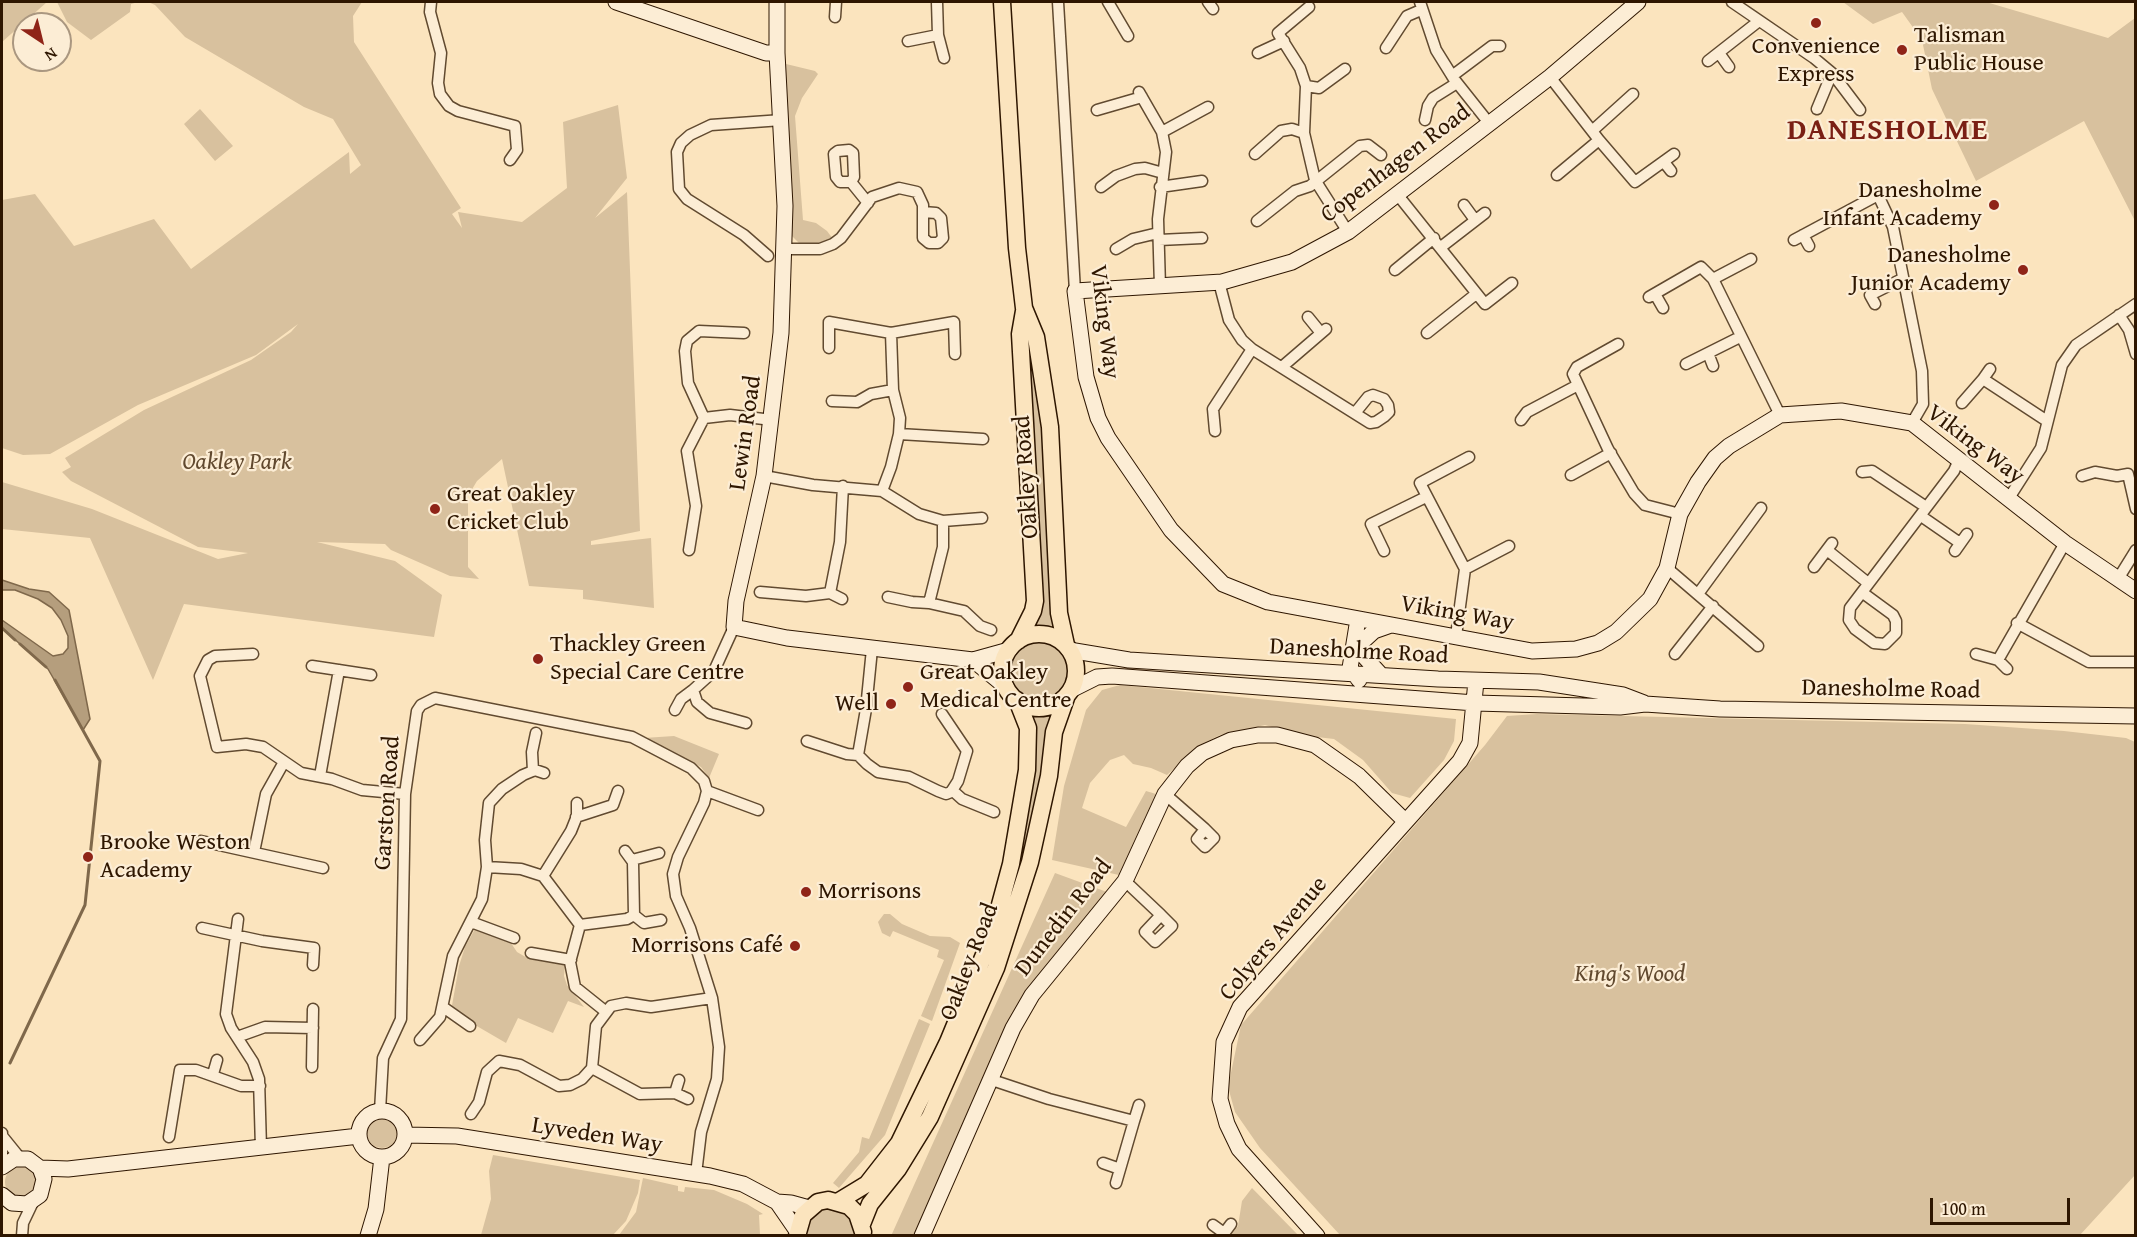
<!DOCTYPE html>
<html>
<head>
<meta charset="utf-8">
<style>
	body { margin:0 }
	#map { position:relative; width:2137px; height:1237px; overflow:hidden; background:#fbe4be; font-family:"Gentium Book Plus",serif }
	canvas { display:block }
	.frame { position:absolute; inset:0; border:3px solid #2e1600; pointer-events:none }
	.north { position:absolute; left:12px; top:12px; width:60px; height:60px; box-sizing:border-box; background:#fcedd5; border:2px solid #aa9780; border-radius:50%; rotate:145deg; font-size:16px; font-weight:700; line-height:24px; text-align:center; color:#2e1600 }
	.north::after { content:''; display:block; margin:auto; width:21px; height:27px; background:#8f2418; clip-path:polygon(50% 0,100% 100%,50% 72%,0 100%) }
	.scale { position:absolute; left:1930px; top:1198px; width:140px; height:27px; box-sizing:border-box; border:3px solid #2e1600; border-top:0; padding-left:8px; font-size:18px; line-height:21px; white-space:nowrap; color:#2e1600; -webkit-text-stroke:4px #fcedd5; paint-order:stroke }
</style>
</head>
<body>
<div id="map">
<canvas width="2137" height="1237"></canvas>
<div class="frame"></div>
<div class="north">N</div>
<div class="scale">100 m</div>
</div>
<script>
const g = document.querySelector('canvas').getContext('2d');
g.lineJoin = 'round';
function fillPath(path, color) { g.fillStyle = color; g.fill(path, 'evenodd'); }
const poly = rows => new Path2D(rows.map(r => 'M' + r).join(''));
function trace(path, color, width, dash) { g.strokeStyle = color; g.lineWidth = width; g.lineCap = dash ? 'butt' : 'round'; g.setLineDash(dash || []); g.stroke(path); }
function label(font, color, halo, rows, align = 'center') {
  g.font = font + ' "Gentium Book Plus",serif'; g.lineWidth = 4.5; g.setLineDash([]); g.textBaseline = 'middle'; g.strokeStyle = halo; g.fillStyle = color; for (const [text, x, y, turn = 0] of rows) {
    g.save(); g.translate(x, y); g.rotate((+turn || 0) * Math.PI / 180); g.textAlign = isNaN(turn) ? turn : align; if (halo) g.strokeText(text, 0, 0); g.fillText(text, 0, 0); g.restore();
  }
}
fillPath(poly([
	[2,2,47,2,2,42],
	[57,2,138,2,131,4,130,12,91,40,67,22],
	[148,2,362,2,353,16,354,42,461,208,452,214,462,228,458,212,522,222,567,188,563,122,618,105,627,178,595,218,627,192,640,531,591,541,591,545,651,538,654,608,583,599,583,590,529,586,502,459,477,481,468,496,468,567,479,579,450,576,391,550,385,544,317,542,395,561,442,595,434,637,184,604,153,680,90,538,2,529,2,482,92,509,218,559,248,553,198,547,71,481,62,472,71,467,65,458,144,410,251,360,291,332,298,324,256,355,138,405,50,454,23,455,2,448,2,200,35,194,74,246,154,219,191,269,349,152,350,174,361,165,333,119,304,107,185,37,155,5],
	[1843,2,1986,2,2108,38,2135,18,2135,221,2084,121,1976,181,1932,89,1922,40,1902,12,1873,24],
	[782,63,815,71,818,74,802,98,795,116,803,220,816,223,827,231,833,239,821,245,800,244,791,235],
	[200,109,233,146,215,161,184,124],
	[1027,320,1040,387,1057,632,1031,631],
	'1007 672a32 32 0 1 1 64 0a32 32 0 1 1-64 0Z',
	[1120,685,1456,719,1454,741,1444,760,1410,798,1392,793,1363,760,1334,739,1300,735,1265,725,1220,735,1200,745,1167,775,1151,768,1133,764,1124,755,1110,760,1090,783,1082,808,1126,827,1146,791,1156,794,1119,875,1052,860,1064,786,1086,710,1102,690],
	[1054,710,1027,858,1018,856,1027,711,1045,714],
	[1537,714,1965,724,2064,731,2126,738,2135,742,2135,1175,2080,1235,1340,1235,1260,1148,1235,1112,1228,1087,1241,1025,1485,745,1507,716],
	[674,736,719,754,709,778,701,767,644,738],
	[1055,873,1107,892,1027,995,916,1235,891,1236],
	[884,914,890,914,902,924,930,936,950,937,960,943,932,1021,921,1016,944,960,937,957,939,950,893,931,890,937,882,933,878,922],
	[475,929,511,943,517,952,529,959,565,965,564,976,567,985,584,1007,568,1001,553,1033,518,1018,506,1043,451,1011,459,966,465,947],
	[919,1019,930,1024,885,1135,839,1188,833,1183,859,1152,862,1137,869,1139],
	'367 1133a15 15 0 1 1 30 0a15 15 0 1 1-30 0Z',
	[493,1155,640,1180,638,1193,626,1221,613,1235,481,1235,491,1199,489,1171],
	'5 1182a16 16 0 1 1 32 0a16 16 0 1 1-32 0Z',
	[643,1178,678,1186,678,1191,684,1192,685,1187,714,1190,747,1204,763,1214,759,1215,760,1235,619,1235,636,1212],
	[1252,1188,1298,1235,1231,1235,1238,1226,1242,1201],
	[822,1207,840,1209,853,1221,856,1235,801,1236,803,1225]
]), '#d8c19e');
const water = poly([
	[2,580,29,589,49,592,69,610,90,719,83,730,48,669,2,628,2,620,53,656,63,654,68,648,68,636,61,620,52,608,38,599,15,590,2,590,2,580]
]);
fillPath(water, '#b59e7d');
trace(water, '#7f684b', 1.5);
trace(poly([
	[2,628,15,640],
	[20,644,46,667],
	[10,1063,85,905,100,761,55,680]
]), '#7f684b', 3);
const street = poly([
	[431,2,430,12,441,53,438,83,440,94,449,106,458,111,515,126,517,150,510,160],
	[937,2,938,35,944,58],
	[1058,2,1075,291],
	[1108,2,1128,36],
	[1208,2,1213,9],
	[1420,2,1436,50,1454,79,1489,123],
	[1732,2,1814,58,1832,73,1860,110],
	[1309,7,1278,33,1300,68,1306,86,1304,133,1315,180,1348,232],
	[835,17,836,2],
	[908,41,938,35],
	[1386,48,1407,16,1421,10],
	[1258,53,1284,41],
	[1719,53,1729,67],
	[1708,61,1759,21],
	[1452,76,1492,46,1500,46],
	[1550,77,1599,140,1635,182,1674,154],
	[1306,86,1319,88,1345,69],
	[1139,92,1162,132,1166,152,1158,219,1160,287],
	[1817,109,1832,73],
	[1097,110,1142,97],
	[1425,120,1428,106,1433,98,1457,83],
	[1592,131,1633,94],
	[1162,132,1208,107],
	[1255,154,1281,131,1292,129,1304,133],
	[1664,162,1671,171],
	[1557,175,1599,140],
	[851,182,854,177,853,153,849,150,838,151,834,154,836,177,840,182,851,182,868,203],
	[1101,187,1116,176,1135,169,1145,168,1163,173],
	[1160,187,1202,181],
	[1397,194,1485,304,1512,283],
	[1464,205,1475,220],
	[1257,221,1295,191,1310,186,1360,146,1368,145,1381,155],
	[1803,235,1809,246],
	[1159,240,1202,238],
	[1794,240,1878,195,1893,227,1922,371,1923,404,1912,423],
	[1441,247,1485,213],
	[785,249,820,249,833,244,841,238,872,197,899,188,917,192,923,205,923,238,929,243,938,243,943,238,941,218,936,213,923,212],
	[1116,249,1133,239,1158,233],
	[768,256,744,235,687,199,679,189,677,152,681,143,690,135,711,125,782,120],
	[1395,270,1434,238],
	[1713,279,1751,259],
	[1219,282,1229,320,1242,340,1252,349,1370,423,1376,422,1385,416,1389,412,1388,405,1384,399,1373,395,1368,397,1355,413],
	[1655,294,1663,308],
	[1649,297,1701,267,1713,279,1780,415],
	[1875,304,1870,295,1902,279],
	[2119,315,2129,330,2136,354],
	[1308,317,1321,333],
	[1427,333,1476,294],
	[1618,344,1577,367,1573,374,1608,449,1634,493,1645,505,1680,514],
	[829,348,829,322,891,333,954,322,955,354],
	[1708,353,1713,366],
	[1686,364,1740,337],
	[1283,366,1326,329],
	[1983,379,1990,369],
	[832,401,857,402,871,394,893,390],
	[1962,403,1983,379,2047,421],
	[704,418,730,415,772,420],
	[1521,420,1527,412,1578,385],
	[1215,431,1213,409,1252,349],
	[899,434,983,439],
	[1862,472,1872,471,1926,507],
	[1571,475,1611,453],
	[764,476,813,485,882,491,919,514,943,521,982,518],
	[2082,476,2095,472,2117,476,2128,474,2136,509],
	[882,491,891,467,899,434,900,418,893,390,891,333],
	[2009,498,2041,448,2062,365,2076,345,2136,304],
	[1921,516,1960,543],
	[689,550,696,506,687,451,704,418,688,383,685,351,687,341,699,331,744,333],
	[1827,550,1868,583],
	[1384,551,1371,524,1426,497],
	[1955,551,1967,534],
	[1814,567,1832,543],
	[1667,568,1758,646],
	[1465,569,1509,546],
	[2118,579,2136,550],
	[760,592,806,596,830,593,840,542,843,486],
	[830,593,842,599],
	[1863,593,1893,615,1896,621,1896,633,1885,644,1874,643,1855,629,1849,620,1850,608,1954,471,1958,462],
	[1698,594,1761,508],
	[888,597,912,602,929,603,943,547,943,521],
	[929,603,964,611,980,626,991,630],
	[2017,623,2089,662,2136,662],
	[734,627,714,671,693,690,697,702,710,713,746,723],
	[1456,636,1465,569,1420,483,1469,457],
	[872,649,866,709,858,755,867,764,878,772,909,777,938,791,946,794,951,792,958,781,967,751,942,714],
	[253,654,215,656,208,660,200,676,217,747,246,744,263,747,301,773,332,779,362,790,405,794],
	[1675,654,1713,606],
	[1976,654,1998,660,2065,543],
	[1998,660,2007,669],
	[312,666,371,675],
	[675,710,681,699,693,690],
	[807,741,847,754,858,755],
	[533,771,532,752,536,733],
	[320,776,339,670],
	[952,790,962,799,994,812],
	[707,791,758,810],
	[1165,794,1205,829,1214,838,1205,847,1197,839,1205,829],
	[576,817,613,805,618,791],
	[201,841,323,868],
	[254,852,266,794,284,762],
	[632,860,659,853],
	[487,867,521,869,543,876,580,925],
	[543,876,571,831,577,816,577,803],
	[1125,881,1161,915,1172,926,1155,942,1145,932,1161,915],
	[634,915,644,923,661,920],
	[238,919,226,1014,231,1028,253,1062,259,1079,261,1148],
	[471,922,514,938],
	[202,928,262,941,314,948,313,965],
	[531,953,571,960],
	[443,1007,470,1026],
	[605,1011,575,987,570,962,580,925,627,919,634,915,633,862,625,851],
	[237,1037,265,1027,313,1028],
	[420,1040,440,1017,453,956,482,899,487,867,485,840,489,803,502,789,523,775,535,770,544,773],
	[312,1067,313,1009],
	[592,1068,640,1094,675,1093,688,1099],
	[213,1074,217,1060],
	[989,1079,1049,1099,1134,1121,1116,1183],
	[675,1093,679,1080],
	[380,1111,383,1058,401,1019,405,794,417,711,421,705,435,698,632,737,691,768,704,781,707,791,704,803,678,857,673,874,676,896,690,928,712,998,719,1047,717,1079,701,1132,696,1174],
	[471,1114,479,1102,487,1072,499,1061,520,1065,559,1086,570,1085,582,1079,592,1068,596,1026,611,1006,626,1003,651,1007,712,998],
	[1134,1121,1139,1105],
	[2,1133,2,1166],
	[3,1137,20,1158],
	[169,1137,180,1070,196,1070,241,1086,260,1086],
	[1103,1163,1120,1169],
	[1213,1225,1224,1233],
	[22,1236,23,1223,34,1200],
	[1222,1236,1231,1224]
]);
const secondary = poly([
	[616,2,766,53,777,53],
	[777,2,777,53,785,206,781,333,764,476,736,601,734,627,787,638,973,660,1009,650],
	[1638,2,1550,77,1348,232,1292,262,1222,282,1075,291,1086,377,1098,418,1108,438,1171,530,1223,584,1268,602,1532,651,1576,649,1598,643,1616,632,1650,599,1667,568,1680,514,1698,482,1715,458,1729,446,1780,415,1841,411,1912,423,2065,543,2136,591],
	[1358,619,1350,668,1359,680],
	[1362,642,1374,631,1391,625],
	[1069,650,1129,660,1438,679,1539,682,1623,695,1644,703],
	[1361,653,1381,675],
	[973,660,1006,687],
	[1071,690,1097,677,1112,676,1475,703,1620,707,1645,704,1720,709,2136,716],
	'359 1134a23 23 0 1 1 46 0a23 23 0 1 1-46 0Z',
	[405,1135,457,1136,710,1176,743,1184,777,1202,791,1203,809,1208],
	[2,1167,14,1159,28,1159,40,1168,44,1179,40,1195,27,1204,12,1203,2,1195],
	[40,1168,68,1169,359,1136],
	[777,1202,797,1231],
	[368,1236,376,1209,382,1157],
	[922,1236,1013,1028,1032,995,1125,881,1165,794,1187,766,1202,753,1231,740,1258,735,1277,735,1315,745,1359,776,1405,821],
	[1317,1236,1239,1149,1227,1124,1220,1099,1224,1042,1240,1007,1460,761,1470,743,1476,681]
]);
const primary = poly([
	[1002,2,1017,248,1024,308,1036,337,1050,427,1059,613,1066,645],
	'1002 671a37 37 0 1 1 74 0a37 37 0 1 1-74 0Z',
	[1018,641,1033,611,1035,601,1020,334,1024,311],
	[839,1201,867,1184,899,1143,948,1042,991,938,1011,864,1027,770,1028,728,1017,700],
	[862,1224,870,1204,898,1169,930,1117,996,968,1030,862,1049,776,1054,732,1067,695],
	[797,1236,803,1215,818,1202,828,1200,849,1206,857,1214,863,1232]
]);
trace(street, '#614a30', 13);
trace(secondary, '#2e1600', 17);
trace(primary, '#2e1600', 19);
trace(street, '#fcedd5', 10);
trace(secondary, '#fcedd5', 15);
trace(primary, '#fbe4be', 16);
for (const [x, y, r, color] of [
	[1816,23,6,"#8f2418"],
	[1902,50,6,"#8f2418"],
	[1994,205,6,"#8f2418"],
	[2023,270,6,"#8f2418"],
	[435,509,6,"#8f2418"],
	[538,659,6,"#8f2418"],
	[908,687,6,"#8f2418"],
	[891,704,6,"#8f2418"],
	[88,857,6,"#8f2418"],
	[806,892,6,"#8f2418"],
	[795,946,6,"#8f2418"]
]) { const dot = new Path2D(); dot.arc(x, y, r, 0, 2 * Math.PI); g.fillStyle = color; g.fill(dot); trace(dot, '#fcedd5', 2); }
label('24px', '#2e1600', '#fcedd5', [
	["Talisman",1914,36],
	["Public House",1914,64],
	["Convenience",1816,47,"center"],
	["Express",1816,75,"center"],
	["Danesholme",1982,191,"right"],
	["Infant Academy",1982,219,"right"],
	["Danesholme",2011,256,"right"],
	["Junior Academy",2011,284,"right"],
	["Great Oakley",447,495],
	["Cricket Club",447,523],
	["Thackley Green",550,645],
	["Special Care Centre",550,673],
	["Great Oakley",920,673],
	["Medical Centre",920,701],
	["Well",879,704,"right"],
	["Brooke Weston",100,843],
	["Academy",100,871],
	["Morrisons",818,892],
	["Morrisons Café",783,946,"right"]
], 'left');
label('24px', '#2e1600', '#fcedd5', [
	["Copenhagen Road",1396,164,-37],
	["Viking Way",1104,322,83],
	["Lewin Road",746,433,-82],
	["Viking Way",1975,445,37],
	["Oakley Road",1027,477,-94],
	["Viking Way",1457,614,10],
	["Danesholme Road",1359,652,3],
	["Danesholme Road",1891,690,1],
	["Garston Road",388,803,-86],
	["Dunedin Road",1064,918,-52],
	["Colyers Avenue",1274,939,-50],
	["Oakley Road",970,962,-69],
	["Lyveden Way",597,1136,9]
]);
label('italic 24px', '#61492f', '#fcedd5', [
	["Oakley Park",237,463],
	["King's Wood",1630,975]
]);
g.letterSpacing = '1.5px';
label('bold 30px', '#7a1f14', '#fcedd5', [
	["DANESHOLME",1888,131]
]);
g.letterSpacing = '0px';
</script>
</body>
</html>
